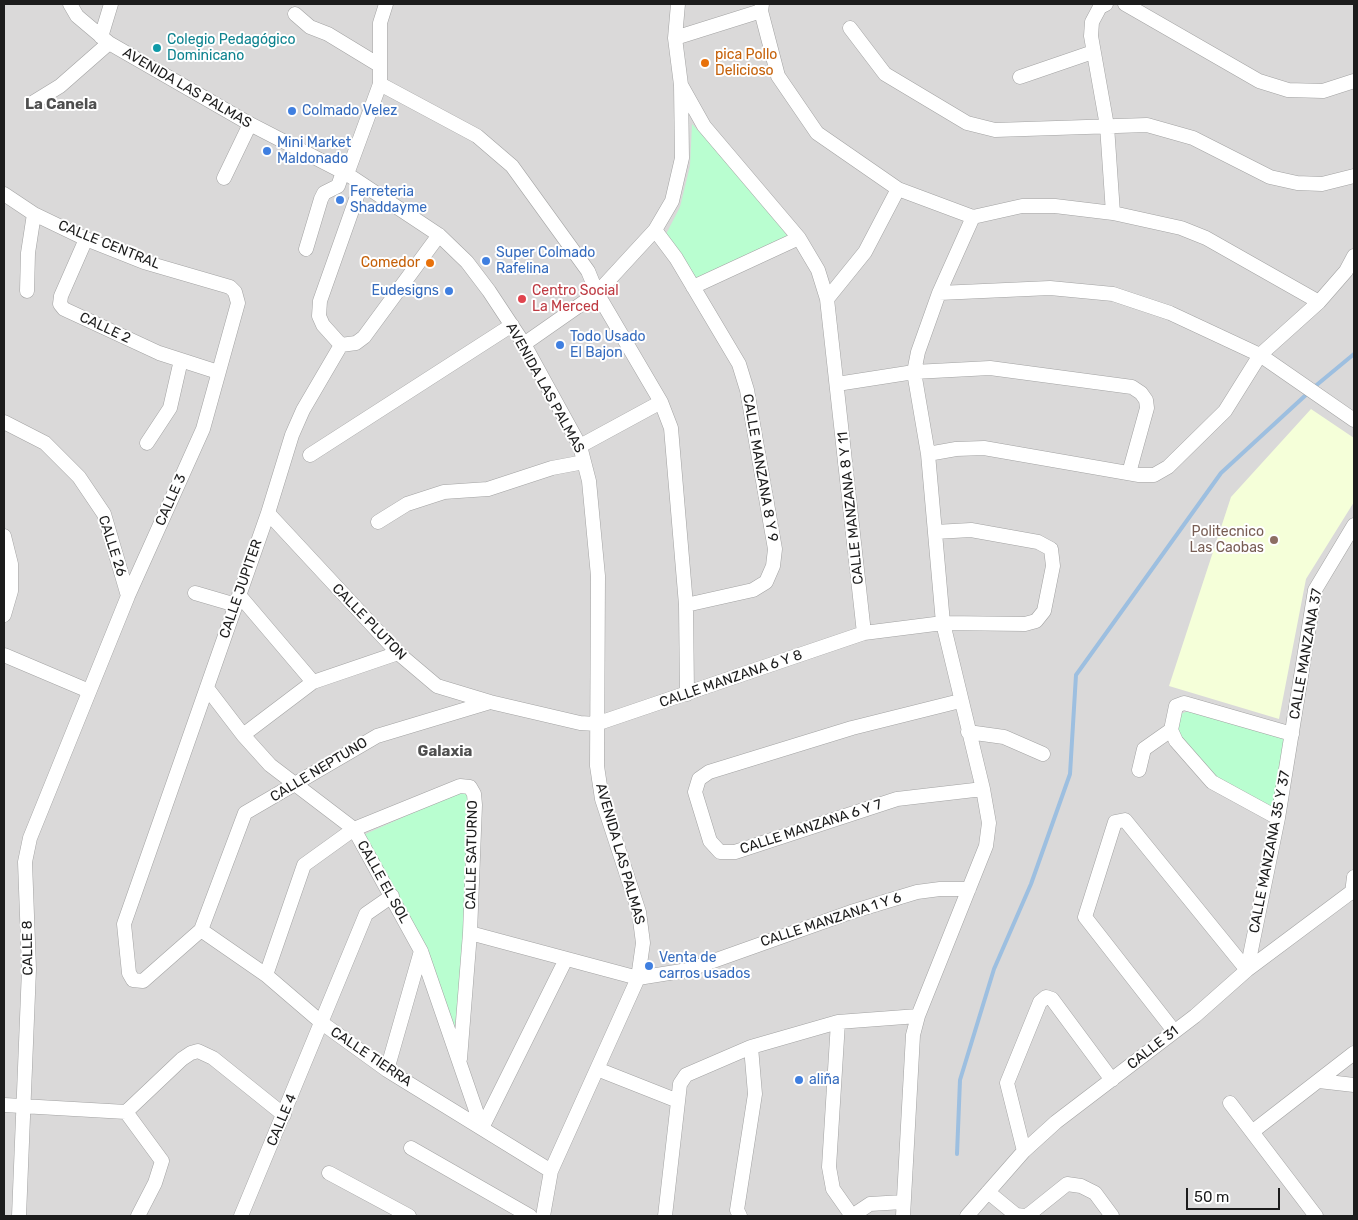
<!DOCTYPE html>
<html>
<head>
<meta charset="utf-8">
<style>
	body { margin:0 }
	#map { position:relative; width:1358px; height:1220px; overflow:hidden; background:#efeee1; font-family:Rubik,sans-serif }
	canvas { display:block }
	.frame { position:absolute; inset:0; border:5px solid #1c1c1c; pointer-events:none }
	.scale { position:absolute; left:1186px; top:1188px; width:94px; height:22px; box-sizing:border-box; border:2px solid #1c1c1c; border-top:0; padding-left:6px; font-size:15px; line-height:18px; white-space:nowrap; color:#1c1c1c; -webkit-text-stroke:4px #fff; paint-order:stroke }
</style>
</head>
<body>
<div id="map">
<canvas width="1358" height="1220"></canvas>
<div class="frame"></div>
<div class="scale">50 m</div>
</div>
<script>
const g = document.querySelector('canvas').getContext('2d');
g.lineJoin = 'round';
function fillPath(path, color) { g.fillStyle = color; g.fill(path, 'evenodd'); }
const poly = rows => new Path2D(rows.map(r => 'M' + r).join(''));
function trace(path, color, width, dash) { g.strokeStyle = color; g.lineWidth = width; g.lineCap = dash ? 'butt' : 'round'; g.setLineDash(dash || []); g.stroke(path); }
function label(font, color, halo, rows, align = 'center') {
  g.font = font + ' Rubik,sans-serif'; g.lineWidth = 4; g.setLineDash([]); g.textBaseline = 'middle'; g.strokeStyle = halo; g.fillStyle = color; for (const [text, x, y, turn = 0] of rows) {
    g.save(); g.translate(x, y); g.rotate((+turn || 0) * Math.PI / 180); g.textAlign = isNaN(turn) ? turn : align; if (halo) g.strokeText(text, 0, 0); g.fillText(text, 0, 0); g.restore();
  }
}
fillPath(poly([
	[4,4,1354,4,1354,1216,4,1216]
]), '#dad9d9');
fillPath(poly([
	[1311,409,1354,438,1354,502,1306,579,1279,719,1169,686,1231,497]
]), '#f5ffd9');
fillPath(poly([
	[692,124,753,189,788,237,693,283,665,236,680,207,690,166],
	[1188,711,1287,739,1275,809,1215,781,1180,739,1176,716],
	[469,788,466,934,454,1033,426,946,361,836]
]), '#b9fed0');
trace(poly([
	[1313,388,1354,354],
	[957,1154,960,1080,994,969,1031,884,1070,774,1076,675,1221,473,1308,393]
]), '#9dbfe0', 4);
const minor = poly([
	[70,4,77,16,109,43,250,124,347,174,439,235,467,262,489,291,524,344,580,446,589,481,598,576,597,766,602,799,639,912,643,943,638,978,551,1171,543,1216],
	[762,4,761,11,778,76,817,133,898,189,973,217],
	[1106,4,1100,7,1092,22,1091,36,1107,126,1113,213],
	[1125,4,1259,81,1288,90,1323,91,1354,81],
	[295,14,310,27,328,34,379,65],
	[850,28,885,74,967,123,995,130,1147,125,1193,138,1270,177,1297,183,1322,184,1354,176],
	[101,37,111,4],
	[675,38,761,11],
	[1020,77,1093,52],
	[380,84,477,136,512,166,588,271,597,293,661,402,671,428,686,605,753,590,766,582,773,566,775,549,747,390,739,364,676,258,655,230],
	[681,85,704,126,799,238,818,270,827,299,864,633],
	[34,102,60,86,109,43],
	[347,174,380,84,380,23,386,4],
	[224,178,250,124],
	[4,194,34,214,86,239,144,262,230,287,235,292,238,303,203,429,128,596,30,838,25,862,29,969,19,1216],
	[973,217,1022,206,1055,206,1113,213,1181,228,1206,238,1319,302],
	[439,235,364,337,356,343,341,345,303,410,292,435,268,513,124,924,129,973,133,980,143,981,201,930,245,813,377,736,490,702,580,723,596,724,864,633,943,623,1025,624,1036,621,1044,611,1053,566,1051,549,1038,542,971,530,935,532],
	[86,239,61,296,60,304,64,309,159,353,218,372],
	[306,249,321,199,324,193,338,186,343,172],
	[693,287,799,238],
	[27,291,28,253,34,214],
	[939,293,1050,288,1113,294,1170,313,1260,355,1354,420],
	[827,299,865,252,898,189],
	[524,344,597,293,655,230,672,201,682,158,681,85,675,38,678,4],
	[341,345,323,325,319,316,320,301,361,185],
	[837,384,914,372,990,368,1132,387,1141,393,1146,400,1147,408,1129,473],
	[4,422,45,443,79,477,104,514,128,596],
	[147,443,170,408,181,360],
	[580,446,661,402],
	[928,454,956,449,984,448,1139,475,1154,475,1168,467,1225,411,1260,355,1319,302,1346,271,1354,256],
	[310,455,512,325],
	[268,513,398,653,437,686,490,702],
	[378,522,407,504,444,492,488,489,552,468,584,462],
	[4,536,11,564,11,591,4,615],
	[195,593,236,605],
	[239,595,313,682],
	[686,605,687,694],
	[4,655,89,691],
	[207,688,243,735,270,765,354,829,421,951,482,1128],
	[960,701,852,728,709,772,699,779,695,792,710,841,720,852,735,852,897,799,983,789],
	[968,732,1004,737,1043,754],
	[243,735,313,682,398,653],
	[1139,770,1144,749,1171,730],
	[1278,818,1212,782,1176,741,1171,730,1176,706,1184,703,1292,734],
	[1352,893,1354,877],
	[201,930,266,975,322,1023,387,1070,551,1171],
	[470,933,638,978,688,970,851,912,917,892,940,889,969,889],
	[1247,970,1278,818,1315,590,1354,525],
	[266,975,304,865,354,829,460,786,470,787,474,794,475,805,470,933,460,1059],
	[838,1022,829,1167,833,1189,852,1216],
	[1174,1031,1085,917,1115,822,1125,820,1247,970],
	[597,1069,678,1101],
	[387,1070,421,951],
	[1319,1081,1354,1085],
	[1230,1103,1316,1216],
	[4,1105,126,1112],
	[126,1112,182,1059,191,1053,198,1051,213,1058,284,1115],
	[126,1112,162,1161,155,1183,138,1216],
	[482,1128,566,959],
	[1252,1132,1354,1053],
	[411,1148,530,1216],
	[1024,1151,1007,1083,1040,1002,1046,997,1052,999,1112,1080],
	[329,1173,409,1216],
	[988,1192,1016,1215,1026,1216],
	[241,1216,366,914,392,896],
	[665,1216,680,1084,686,1075,751,1047,838,1022,918,1016],
	[740,1216,737,1210,755,1094,751,1047],
	[852,1216,870,1204,903,1202],
	[903,1216,913,1035,918,1016,986,846,989,823,983,789,943,623,928,454,914,372,918,352,939,293,973,217],
	[967,1216,1024,1151,1056,1122,1195,1016,1247,970,1354,890],
	[1027,1216,1067,1184,1081,1186,1095,1193,1112,1216]
]);
trace(minor, '#a3a3a3', 15);
trace(minor, '#fff', 14);
for (const [x, y, r, color] of [
	[157,48,5,"#0f9aa8"],
	[705,63,5,"#e8710a"],
	[292,111,5,"#3f7fe0"],
	[267,151,5,"#3f7fe0"],
	[340,200,5,"#3f7fe0"],
	[486,261,5,"#3f7fe0"],
	[430,263,5,"#e8710a"],
	[449,291,5,"#3f7fe0"],
	[522,299,5,"#e0444e"],
	[560,345,5,"#3f7fe0"],
	[1274,540,5,"#8d6e63"],
	[649,966,5,"#3f7fe0"],
	[799,1080,5,"#3f7fe0"]
]) { const dot = new Path2D(); dot.arc(x, y, r, 0, 2 * Math.PI); g.fillStyle = color; g.fill(dot); trace(dot, '#fff', 2); }
label('14px', '#0d838f', '#fff', [
	["Colegio Pedagógico",167,40],
	["Dominicano",167,56]
], 'left');
label('14px', '#c56008', '#fff', [
	["pica Pollo",715,55],
	["Delicioso",715,71],
	["Comedor",420,263,"right"]
], 'left');
label('14px', '#1c1c1c', '#fff', [
	["AVENIDA LAS PALMAS",187,88,30],
	["CALLE CENTRAL",109,245,22],
	["CALLE 2",105,328,25],
	["AVENIDA LAS PALMAS",545,388,61],
	["CALLE MANZANA 8 Y 9",760,468,80],
	["CALLE 3",171,500,-66],
	["CALLE MANZANA 8 Y 11",851,508,-96],
	["CALLE 26",112,546,72],
	["CALLE JUPITER",241,589,-71],
	["CALLE PLUTON",369,622,46],
	["CALLE MANZANA 37",1306,654,-80],
	["CALLE MANZANA 6 Y 8",731,679,-19],
	["CALLE NEPTUNO",319,770,-31],
	["CALLE MANZANA 6 Y 7",811,827,-18],
	["CALLE MANZANA 35 Y 37",1270,852,-79],
	["AVENIDA LAS PALMAS",620,854,74],
	["CALLE SATURNO",472,855,-89],
	["CALLE EL SOL",383,882,61],
	["CALLE MANZANA 1 Y 6",831,920,-18],
	["CALLE 8",28,948,-91],
	["CALLE 31",1153,1048,-38],
	["CALLE TIERRA",371,1057,34],
	["CALLE 4",282,1120,-67]
]);
label('14px', '#366cbe', '#fff', [
	["Colmado Velez",302,111],
	["Mini Market",277,143],
	["Maldonado",277,159],
	["Ferreteria",350,192],
	["Shaddayme",350,208],
	["Super Colmado",496,253],
	["Rafelina",496,269],
	["Eudesigns",439,291,"right"],
	["Todo Usado",570,337],
	["El Bajon",570,353],
	["Venta de",659,958],
	["carros usados",659,974],
	["aliña",809,1080]
], 'left');
label('14px', '#be3a42', '#fff', [
	["Centro Social",532,291],
	["La Merced",532,307]
], 'left');
label('14px', '#785e54', '#fff', [
	["Politecnico",1264,532],
	["Las Caobas",1264,548]
], 'right');
label('bold 15px', '#4f4f4f', '#fff', [
	["La Canela",61,105],
	["Galaxia",445,752]
]);
</script>
</body>
</html>
